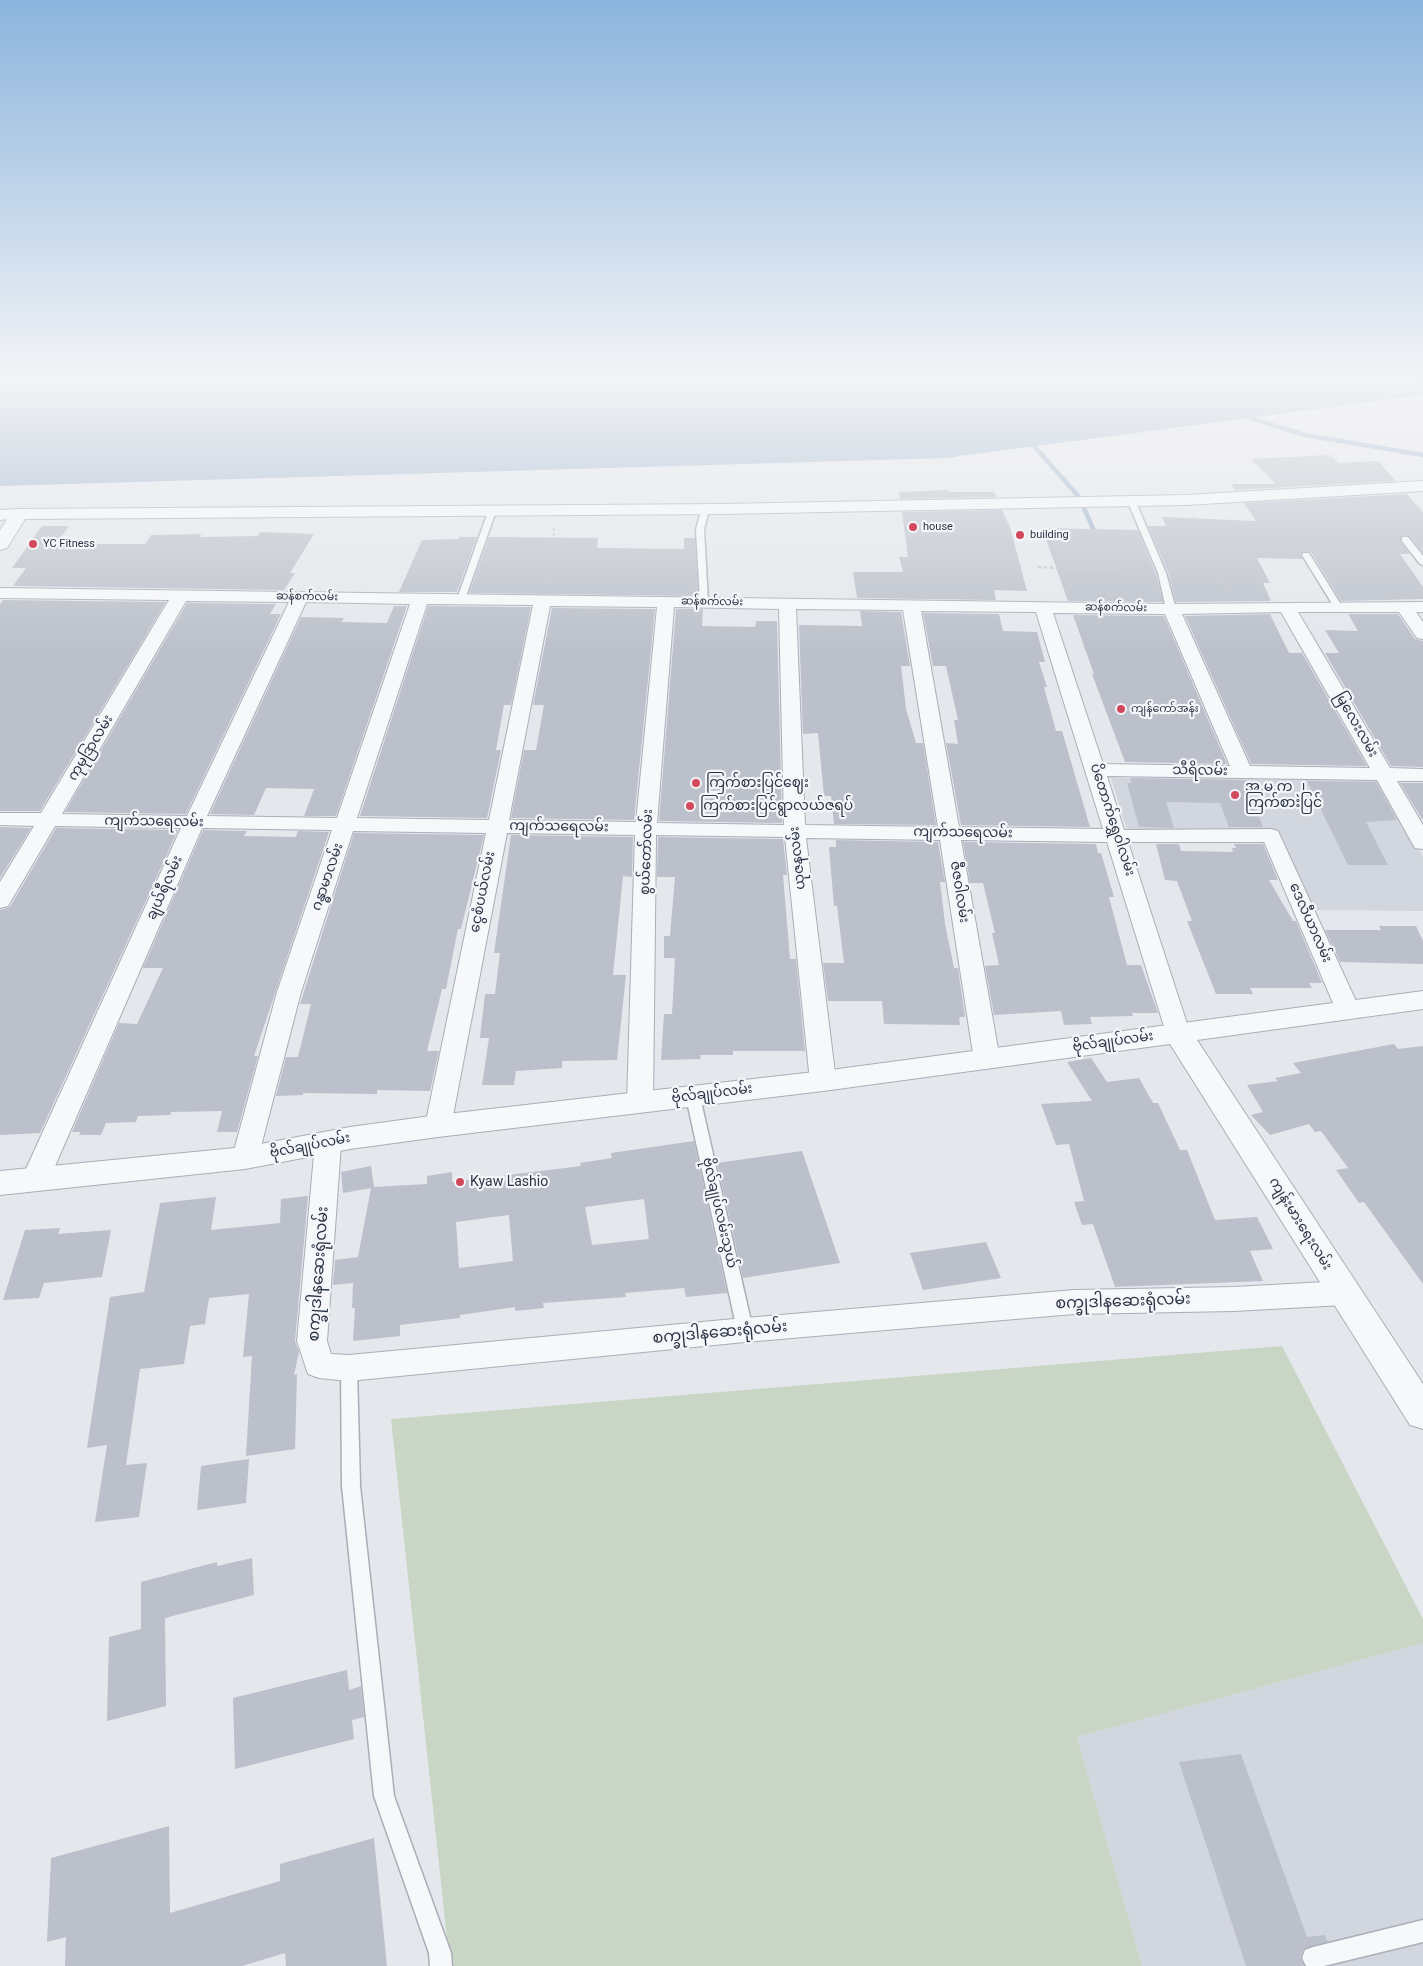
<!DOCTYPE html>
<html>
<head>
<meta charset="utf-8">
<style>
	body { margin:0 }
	canvas { display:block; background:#e4e7ec }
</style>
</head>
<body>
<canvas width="1423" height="1966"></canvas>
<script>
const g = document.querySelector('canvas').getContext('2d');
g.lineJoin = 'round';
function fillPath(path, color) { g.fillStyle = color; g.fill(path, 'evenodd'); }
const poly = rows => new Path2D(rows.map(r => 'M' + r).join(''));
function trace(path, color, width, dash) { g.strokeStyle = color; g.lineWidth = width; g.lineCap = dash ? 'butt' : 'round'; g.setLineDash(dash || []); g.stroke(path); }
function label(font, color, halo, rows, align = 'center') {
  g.font = font + ' Roboto,"Noto Sans Myanmar",sans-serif'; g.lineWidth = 4.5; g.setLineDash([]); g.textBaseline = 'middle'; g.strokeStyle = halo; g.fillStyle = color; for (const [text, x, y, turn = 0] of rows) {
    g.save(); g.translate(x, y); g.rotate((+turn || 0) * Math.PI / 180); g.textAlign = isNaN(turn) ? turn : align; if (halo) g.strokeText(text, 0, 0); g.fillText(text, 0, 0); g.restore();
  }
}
fillPath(poly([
	[1111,778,1382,781,1423,857,1423,911,1314,910,1284,842,1130,840],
	[1423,1643,1423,1966,1142,1966,1077,1737]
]), '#d2d6de');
fillPath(poly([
	[1282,1346,1423,1619,1423,1643,1077,1737,1142,1966,450,1966,391,1419]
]), '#c9d6c5');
fillPath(poly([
	[0,376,1423,376,1423,395,945,458,0,486]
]), '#9fb4cc');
trace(poly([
	[1250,418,1305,435,1423,455],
	[1035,447,1079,497,1095,533]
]), '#9fb4cc', 4.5);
fillPath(poly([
	[1330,455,1339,463,1378,461,1396,481,1235,490,1231,484,1276,484,1251,459],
	[948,490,948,492,994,492,997,497,900,499,899,492],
	[1407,494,1423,512,1423,553,1409,536,1402,535,1401,542,1410,554,1400,554,1423,587,1423,599,1341,601,1311,552,1303,551,1300,554,1302,559,1257,558,1270,583,1263,583,1271,601,1176,602,1168,572,1148,526,1166,526,1162,517,1256,521,1244,503],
	[1002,510,1010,527,1027,591,994,590,996,600,857,598,853,572,903,572,899,557,908,557,902,512],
	[42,526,69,526,59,540,80,539,77,544,145,544,151,535,201,534,200,537,258,536,260,532,314,534,290,573,295,573,284,590,13,586,26,568,12,568],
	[1042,528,1138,530,1156,574,1163,602,1068,601],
	[459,537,477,537,457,592,399,592,422,540,459,539],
	[489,537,598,538,597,548,684,549,684,538,695,538,698,596,469,593],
	[3,600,166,602,40,811,0,811,0,604],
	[187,603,276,604,270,614,281,614,186,814,65,812],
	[394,606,407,606,336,816,304,816,314,789,266,788,254,815,210,814,301,617,344,618,341,622,387,623],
	[428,606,531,607,511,705,504,705,496,750,501,750,487,818,360,816],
	[552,608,655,609,634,820,511,818,524,750,536,750,544,705,533,705],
	[676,609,703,609,702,626,755,627,756,621,777,621,782,823,659,821],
	[860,611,901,612,910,666,901,666,906,709,916,743,923,743,936,825,834,824,831,796,824,796,818,733,803,734,799,625,862,626],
	[923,613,999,614,1003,631,1037,632,1045,662,1039,662,1047,687,1044,687,1056,731,1062,731,1090,827,961,825,946,743,958,744,954,720,958,720,946,666,933,666],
	[1270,614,1289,653,1302,653,1367,766,1251,764,1185,616],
	[1348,614,1398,614,1415,639,1423,641,1423,767,1391,766,1325,653,1339,653,1325,630,1358,631],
	[1073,615,1164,616,1227,764,1125,762,1092,674,1094,674],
	[1130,778,1245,780,1263,827,1229,827,1220,803,1166,802,1174,828,1139,827,1127,783,1132,783],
	[1307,781,1376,782,1397,820,1366,822,1388,865,1348,865],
	[1400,783,1423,783,1423,819,1422,819],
	[0,827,31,828,0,878],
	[56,828,178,830,40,1133,0,1135,0,910,10,907],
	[203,830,247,831,244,836,296,837,298,831,329,832,254,1056,258,1056,237,1132,217,1132,222,1111,171,1112,170,1115,138,1116,136,1122,106,1123,101,1135,79,1135,81,1132,72,1132,119,1023,137,1024,163,968,143,968],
	[354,833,484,835,461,929,458,929,446,989,442,989,427,1051,439,1051,430,1091,377,1090,377,1094,303,1093,303,1095,276,1096,286,1057,298,1057,311,1004,300,1004],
	[511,835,633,837,632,877,623,876,613,975,626,975,617,1060,562,1061,562,1068,516,1071,514,1085,482,1085,489,1038,480,1038,485,994,495,994,500,953,494,953],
	[658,837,783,839,787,875,783,875,790,959,796,959,805,1051,733,1051,733,1055,700,1055,701,1059,661,1060,664,1014,672,1014,675,958,664,958,664,936,670,936,675,877,657,877],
	[836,840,938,842,945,882,940,882,945,924,954,968,958,968,965,1017,959,1017,960,1025,884,1024,882,1001,828,1001,823,963,844,963,837,906,834,906,829,847,836,847],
	[963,842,1096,844,1098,853,1101,853,1114,897,1109,897,1127,965,1141,965,1158,1013,1132,1013,1133,1016,1090,1017,1092,1024,1064,1025,1061,1011,994,1015,985,966,999,965,992,933,995,933,983,883,970,883],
	[1156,844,1179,844,1181,851,1233,852,1232,848,1236,848,1234,844,1263,844,1278,880,1269,880,1293,921,1296,921,1322,983,1309,983,1312,988,1250,988,1253,994,1216,994,1187,921,1192,921,1177,881,1165,880],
	[1379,926,1416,926,1423,941,1423,964,1340,962,1325,930,1381,930],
	[1394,1044,1398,1049,1423,1046,1423,1284,1364,1202,1359,1203,1336,1170,1348,1168,1321,1131,1315,1132,1309,1124,1270,1135,1251,1115,1263,1112,1247,1085,1278,1081,1275,1078,1301,1073,1293,1063],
	[1091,1058,1107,1082,1139,1078,1153,1103,1158,1103,1180,1150,1187,1150,1215,1220,1257,1217,1273,1249,1250,1251,1263,1281,1115,1287,1093,1224,1082,1225,1074,1202,1084,1201,1069,1144,1056,1145,1041,1104,1092,1101,1067,1062],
	[694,1141,727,1293,686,1297,684,1288,625,1293,626,1297,543,1303,544,1308,515,1311,515,1307,460,1315,460,1318,400,1325,400,1336,353,1341,355,1308,352,1308,353,1283,333,1285,335,1260,358,1257,371,1188,343,1193,341,1172,371,1166,374,1187,427,1184,427,1176,452,1172,452,1182,581,1166,580,1163,612,1158,611,1153],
	[644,1199,649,1239,592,1245,585,1207],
	[509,1215,513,1261,459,1268,456,1222],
	[802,1151,840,1263,743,1278,717,1163],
	[308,1196,295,1341,299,1352,294,1375,297,1374,295,1449,246,1456,252,1356,243,1357,249,1294,209,1298,205,1324,190,1326,184,1364,140,1369,126,1465,147,1463,139,1517,95,1522,107,1445,87,1448,110,1297,144,1292,160,1203,216,1197,211,1230,280,1223,281,1199],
	[60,1228,58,1234,111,1230,102,1277,44,1283,39,1298,3,1300,25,1230],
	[986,1242,1001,1278,923,1290,910,1253],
	[249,1459,246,1503,197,1510,201,1466],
	[252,1558,254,1595,165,1618,166,1706,107,1721,109,1637,141,1629,141,1582,217,1562,217,1566],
	[347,1670,349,1690,361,1686,364,1717,352,1720,354,1739,235,1769,233,1698],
	[1241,1754,1307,1937,1325,1935,1328,1942,1303,1949,1300,1957,1304,1966,1246,1966,1179,1762],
	[169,1826,170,1913,280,1881,280,1864,374,1838,387,1966,286,1966,285,1953,242,1966,65,1966,66,1937,47,1942,51,1858]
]), '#bbc0ca');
const service = poly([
	[1128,498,1135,500,1166,573,1176,609,1174,611,1166,609,1158,573,1127,500,1128,498],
	[702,508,709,510,704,529,708,602,704,605,700,602,696,529,702,508],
	[489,509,496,511,465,599,458,601,457,599,489,509],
	[1402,537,1408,537,1423,556,1423,565,1420,564,1402,541,1402,537],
	[1303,553,1309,553,1343,608,1342,610,1336,610,1302,555,1303,553],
	[693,1092,698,1094,700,1097,753,1330,751,1335,745,1336,739,1335,737,1330,686,1097,688,1094,693,1092],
	[349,1361,355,1363,357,1368,360,1486,394,1796,451,1953,452,1966,430,1966,429,1953,374,1796,342,1486,341,1368,343,1363,349,1361],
	[1423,1920,1423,1942,1324,1966,1306,1966,1302,1958,1305,1950,1313,1947,1423,1920]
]);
const minor = poly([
	[19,509,24,511,27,514,24,517,0,520,0,510,19,509],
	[0,588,1171,604,1423,602,1423,612,1416,612,1423,622,1423,639,1417,638,1399,612,1298,612,1390,768,1423,769,1423,781,1397,781,1423,825,1423,849,1415,848,1412,843,1377,780,1107,776,1124,830,1271,829,1278,831,1360,1010,1357,1016,1348,1018,1339,1016,1336,1010,1264,842,1128,842,1190,1033,1187,1039,1178,1041,1169,1039,1166,1033,1107,842,961,840,1000,1060,996,1066,987,1069,978,1066,974,1060,940,840,806,838,836,1081,832,1087,823,1090,814,1087,810,1081,785,837,656,835,653,1103,649,1109,640,1112,631,1109,627,1103,635,835,507,833,451,1126,447,1133,438,1135,429,1133,425,1126,486,833,353,831,301,992,258,1158,254,1165,245,1168,236,1165,232,1158,277,992,332,830,202,828,49,1180,45,1187,35,1190,25,1187,21,1180,181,828,55,826,11,901,8,906,0,908,0,882,34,826,0,825,0,813,41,813,169,600,0,598,0,588],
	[186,601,289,602,187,816,62,814,186,601],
	[306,602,410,604,337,818,207,816,306,602],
	[427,604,533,605,489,820,357,818,427,604],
	[550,606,657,607,636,822,509,820,550,606],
	[674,607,779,609,784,825,657,823,674,607],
	[796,609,903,610,938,827,805,825,796,609],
	[921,611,1036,612,1103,829,959,827,921,611],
	[1281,612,1370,768,1250,766,1182,614,1281,612],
	[1053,613,1165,614,1230,766,1103,764,1053,613],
	[328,1134,337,1137,341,1144,327,1341,331,1354,349,1355,745,1318,1074,1290,1234,1287,1344,1281,1354,1285,1359,1293,1354,1301,1344,1305,1234,1311,1074,1314,745,1342,349,1381,319,1378,308,1374,297,1341,315,1144,319,1137,328,1134]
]);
const tertiary = poly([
	[1423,481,1423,491,1186,505,722,514,25,519,7,548,0,550,0,530,13,510,19,509,722,504,1186,495,1423,481],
	[1423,991,1423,1009,1197,1040,1423,1384,1423,1429,1410,1425,1170,1044,823,1091,438,1137,350,1149,245,1169,0,1195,0,1171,245,1147,350,1127,438,1115,823,1071,1423,991]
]);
trace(service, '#a9aeb7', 3);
trace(minor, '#a9aeb7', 2);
trace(tertiary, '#a9aeb7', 2);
trace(poly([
	[1194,517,1217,566],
	[552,566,554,527]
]), '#c2c5cb', 2, [2.5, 2.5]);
trace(poly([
	[1216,565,1228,591],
	[1038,567,1144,572],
	[548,583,552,565]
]), '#c2c5cb', 2.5, [3, 3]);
fillPath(service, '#f7f8fa');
fillPath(minor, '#f7f8fa');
fillPath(tertiary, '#f7f8fa');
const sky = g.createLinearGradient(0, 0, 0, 651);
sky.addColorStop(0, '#8bb4dd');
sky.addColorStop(0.58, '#f3f4f6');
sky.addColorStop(1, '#f3f4f600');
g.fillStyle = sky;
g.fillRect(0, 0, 1423, 651);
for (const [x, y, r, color] of [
	[913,527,5,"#d1495b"],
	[1020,535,5,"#d1495b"],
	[33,544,5,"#d1495b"],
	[1121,709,5,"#d1495b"],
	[696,783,5,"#d1495b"],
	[1235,795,5,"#d1495b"],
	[690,806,5,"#d1495b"],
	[460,1182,5,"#d1495b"]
]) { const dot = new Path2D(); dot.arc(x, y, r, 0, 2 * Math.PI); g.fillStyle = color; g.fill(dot); trace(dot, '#f4f6f9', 2); }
label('11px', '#2b3445', '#f4f6f9', [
	["house",923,527],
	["building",1030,535],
	["YC Fitness",43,544],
	["ကျန်ကော်အန်း",1131,709]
], 'left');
label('11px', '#2b3445', '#f4f6f9', [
	["ဆန်စက်လမ်း",307,597,1],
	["ဆန်စက်လမ်း",712,602,1],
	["ဆန်စက်လမ်း",1116,608,1]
]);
label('14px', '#2b3445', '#f4f6f9', [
	["မြလေးလမ်း",1356,725,60],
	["ကုမုဒြာလမ်း",91,748,-59],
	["သီရိလမ်း",1200,771,1],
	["ပိတောက်ရွှေဝါလမ်း",1112,820,72],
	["ကျက်သရေလမ်း",154,822,1],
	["ကျက်သရေလမ်း",559,827,1],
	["ကျက်သရေလမ်း",963,833,1],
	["စွယ်တော်လမ်း",647,852,-88],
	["ယုဇနလမ်း",798,858,-96],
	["ဂန္ဓာမာလမ်း",328,877,-71],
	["ချယ်ရီလမ်း",165,888,-66],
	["ငွေစံပယ်လမ်း",483,892,-79],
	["ဇီဇဝါလမ်း",959,892,81],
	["ဒေလီယာလမ်း",1310,923,66],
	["ဗိုလ်ချုပ်လမ်း",1113,1042,-8],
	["ဗိုလ်ချုပ်လမ်း",712,1094,-7],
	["ဗိုလ်ချုပ်လမ်း",310,1146,-11],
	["ဗိုလ်ချုပ်လမ်းသွယ်",719,1213,77],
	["ကျန်းမားရေးလမ်း",1300,1224,58]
]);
label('14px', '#2b3445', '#f4f6f9', [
	["ကြက်စားပြင်ဈေး",706,783],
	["အ.မ.က ၂",1245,787],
	["ကြက်စားပြင်",1245,803],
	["ကြက်စားပြင်ရွာလယ်ဇရပ်",700,806],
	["Kyaw Lashio",470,1182]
], 'left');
label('16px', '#2b3445', '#f4f6f9', [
	["စက္ခုဒါနဆေးရုံလမ်း",319,1274,-86],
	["စက္ခုဒါနဆေးရုံလမ်း",1123,1302,-2],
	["စက္ခုဒါနဆေးရုံလမ်း",720,1333,-5]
]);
</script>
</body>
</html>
